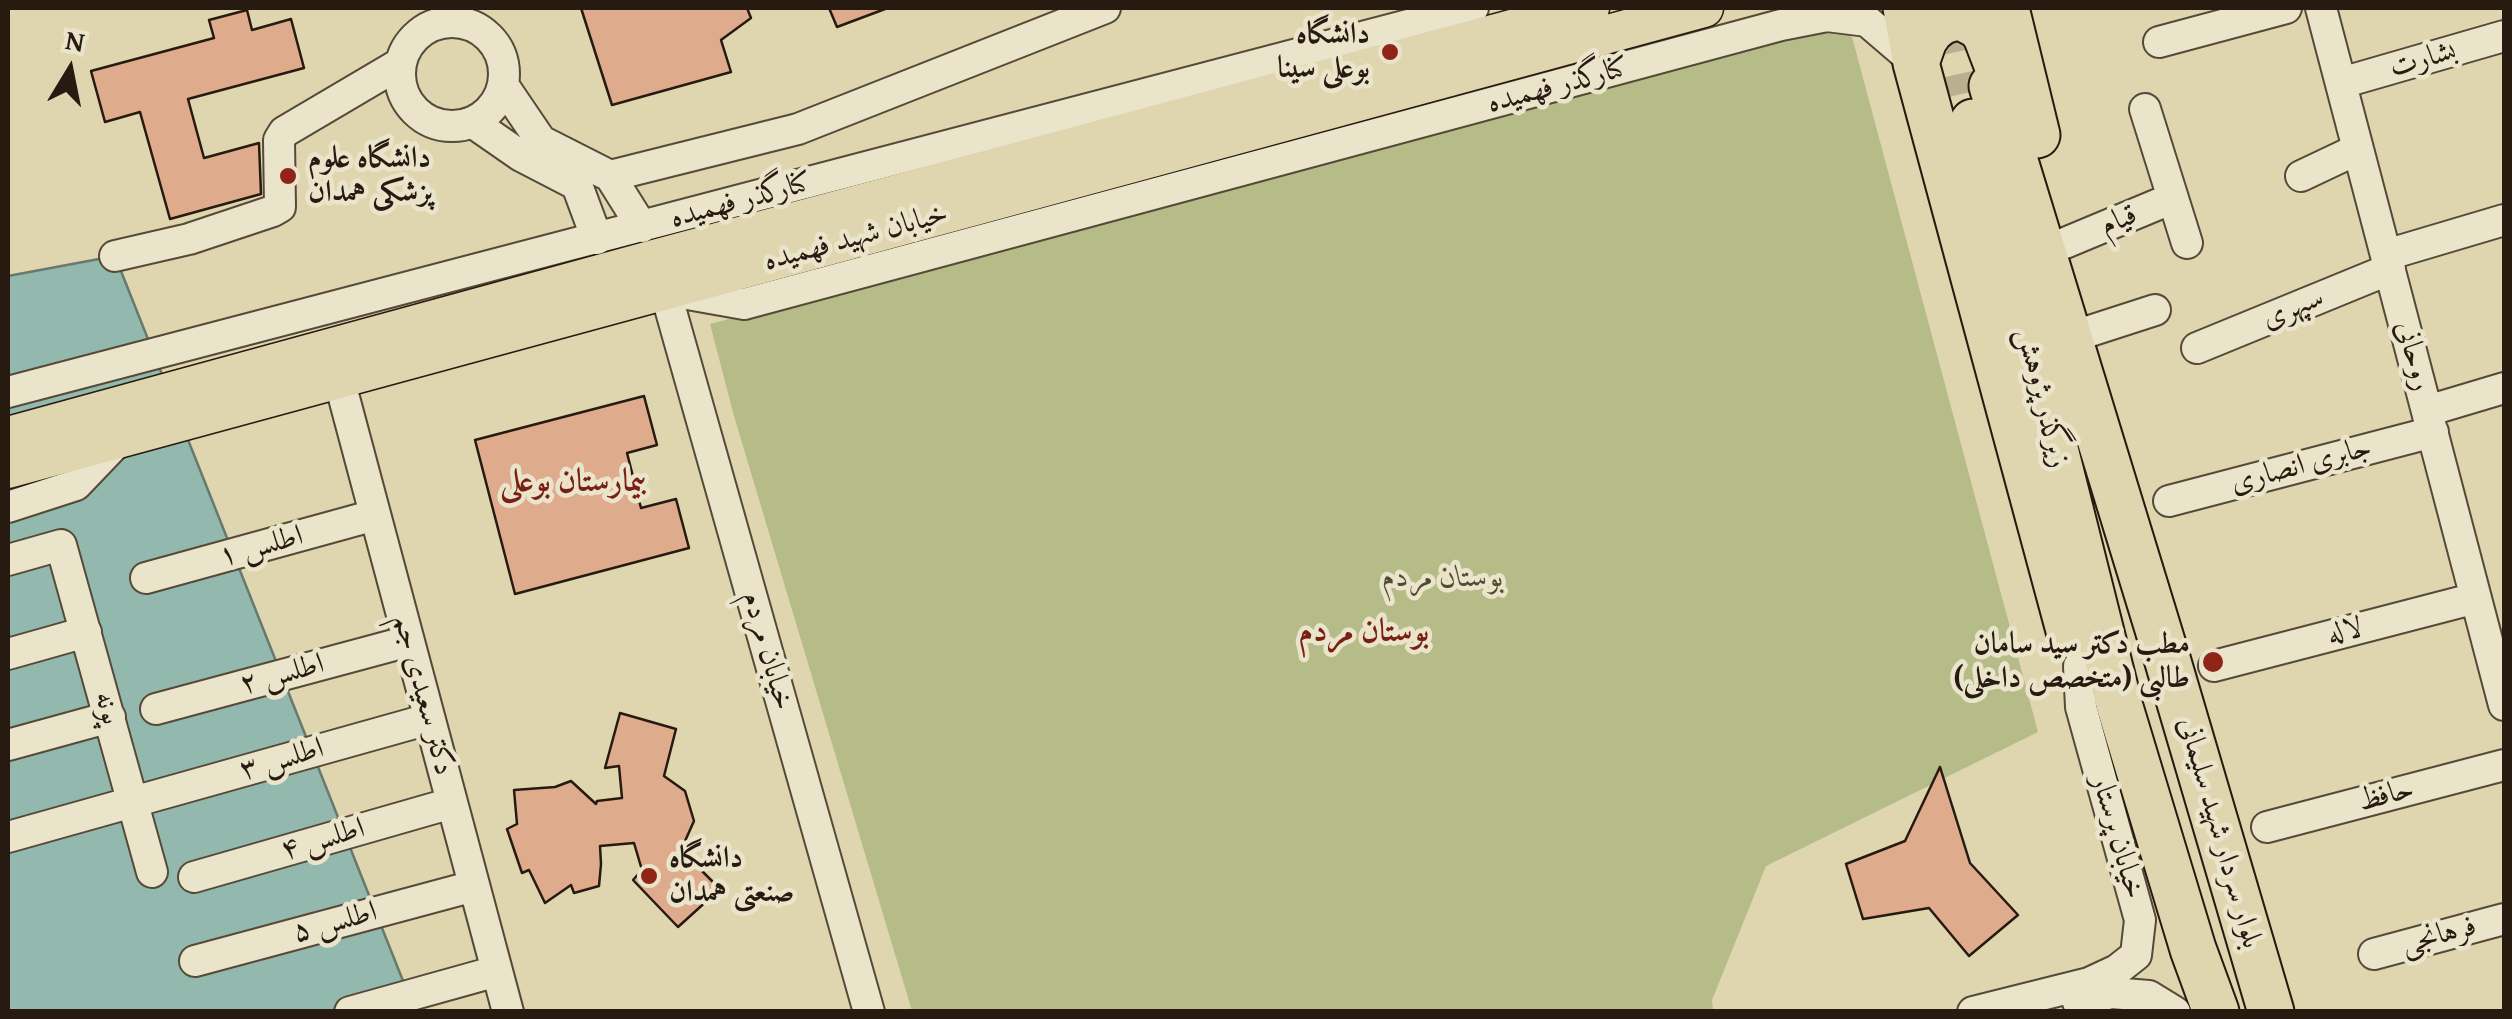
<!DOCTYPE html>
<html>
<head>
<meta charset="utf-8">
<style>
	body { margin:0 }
	#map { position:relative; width:2512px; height:1019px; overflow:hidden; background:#dfd5af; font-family:"Gentium Book Plus",serif }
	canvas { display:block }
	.frame { position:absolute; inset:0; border:10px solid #271a10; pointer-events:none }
	.north { position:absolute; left:20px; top:20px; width:100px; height:100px; -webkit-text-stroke:8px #eae4cb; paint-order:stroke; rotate:10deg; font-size:28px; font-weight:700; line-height:40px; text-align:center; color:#271a10 }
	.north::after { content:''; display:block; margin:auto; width:35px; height:45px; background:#271a10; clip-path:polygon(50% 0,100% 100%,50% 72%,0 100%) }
</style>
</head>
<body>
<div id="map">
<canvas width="2512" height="1019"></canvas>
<div class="frame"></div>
<div class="north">N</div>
</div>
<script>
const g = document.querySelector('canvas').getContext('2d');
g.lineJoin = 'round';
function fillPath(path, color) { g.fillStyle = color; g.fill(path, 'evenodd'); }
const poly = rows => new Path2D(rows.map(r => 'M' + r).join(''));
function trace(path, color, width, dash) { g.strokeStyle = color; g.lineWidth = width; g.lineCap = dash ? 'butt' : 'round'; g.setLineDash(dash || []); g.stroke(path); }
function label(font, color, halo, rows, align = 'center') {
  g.font = font + ' "Gentium Book Plus",Amiri,serif'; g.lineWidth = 9; g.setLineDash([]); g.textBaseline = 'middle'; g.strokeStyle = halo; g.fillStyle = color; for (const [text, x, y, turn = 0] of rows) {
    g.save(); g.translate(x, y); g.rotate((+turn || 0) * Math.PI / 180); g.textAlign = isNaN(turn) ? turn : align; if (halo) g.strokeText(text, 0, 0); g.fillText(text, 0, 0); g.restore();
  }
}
fillPath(poly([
	[1848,22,2038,732,1766,866,1712,1000,1713,1011,912,1011,734,416,710,324]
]), '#b6bc87');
const water = poly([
	[115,256,415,1011,8,1012,8,276,115,256]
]);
fillPath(water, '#93b8ae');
trace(water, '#68796f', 2.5);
const building = poly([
	[581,8,747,8,751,18,721,40,731,72,612,105,581,8],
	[829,8,885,8,885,9,837,27,829,8],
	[247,10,252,30,291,19,304,68,188,99,204,158,259,143,261,194,170,219,140,112,105,122,91,71,214,38,209,20,247,10],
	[644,396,657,445,627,453,641,508,676,499,689,548,515,594,475,440,644,396],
	[620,713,676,729,664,776,685,791,694,821,681,850,720,889,678,927,633,880,642,870,634,843,600,846,601,864,599,886,574,893,571,885,545,903,529,870,522,873,507,829,517,824,514,790,555,787,571,781,596,804,597,801,622,798,619,766,605,768,620,713],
	[1940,767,1970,863,2018,915,1969,956,1929,908,1863,919,1846,864,1905,841,1940,767]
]);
fillPath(building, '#deab8c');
trace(building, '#271a10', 2.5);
trace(poly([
	[1947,8,1966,93]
]), '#bab08f', 45, [45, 22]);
const minor = poly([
	[2321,8,2504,705],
	'400 74a52 52 0 1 1 104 0a52 52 0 1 1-104 0Z',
	[2159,42,2286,8],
	[2341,83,2504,36],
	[503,85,541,141,610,176,642,227],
	[2145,109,2187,243],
	[472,122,521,156,577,185,597,239],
	[610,176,798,129,1105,8],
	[2301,176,2358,149],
	[2065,243,2173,198],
	[2386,255,2504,220],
	[115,256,189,239,273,211,280,207,279,140,284,132,401,63],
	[2090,331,2155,310],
	[2197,348,2390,269],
	[339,379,508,1012],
	[8,392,1473,8],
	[2427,411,2504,388],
	[2169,501,2433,432],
	[8,507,76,485,121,438],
	[8,560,61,545,152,872],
	[146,578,375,515],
	[8,654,86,632],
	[2214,666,2476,598],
	[156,709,409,641],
	[8,745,110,717],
	[2267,827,2504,765],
	[8,837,429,719],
	[194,877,452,803],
	[2374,954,2504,919],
	[195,961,474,886],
	[2078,1002,2111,993,2149,996,2175,1012],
	[350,1012,497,971],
	[869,1012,665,290,744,304,1781,25,1827,16,1867,21,1916,63],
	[1973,1012,2089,983,2117,970,2136,955,2140,920,2081,707,2079,666]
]);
const major = poly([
	[8,436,654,259,1590,8],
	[8,469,1704,8]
]);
const highway = poly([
	[1906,8,1916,63,2070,634],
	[2006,8,2037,135],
	[1916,63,1924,40,1931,30,1941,22,1956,17,1965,19,1980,27,1986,36,2002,78],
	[1992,86,2166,655,2271,1012],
	[1973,122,2119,704,2193,949,2216,1012]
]);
trace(minor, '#554938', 34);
trace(major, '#271a10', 41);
trace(highway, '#271a10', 49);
trace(minor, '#eae4cb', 30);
trace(major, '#dfd5af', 38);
trace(highway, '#dfd5af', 45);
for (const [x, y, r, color] of [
	[1390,52,10,"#8f2418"],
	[288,176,10,"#8f2418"],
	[2213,662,12,"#8f2418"],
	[649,876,10,"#8f2418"]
]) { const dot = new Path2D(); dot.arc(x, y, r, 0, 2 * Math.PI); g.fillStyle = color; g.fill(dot); trace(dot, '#eae4cb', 4); }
label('bold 30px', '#271a10', '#eae4cb', [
	["دانشگاه",1370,35],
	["بوعلی سینا",1370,69],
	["دانشگاه علوم",308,159,"left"],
	["پزشکی همدان",308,193,"left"],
	["مطب دکتر سید سامان",2190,645],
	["طالبی (متخصص داخلی)",2190,679],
	["دانشگاه",669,859,"left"],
	["صنعتی همدان",669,893,"left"]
], 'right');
label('30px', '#271a10', '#eae4cb', [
	["بشارت",2423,60,-16],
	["کنارگذر فهمیده",1558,86,-15],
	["کنارگذر فهمیده",741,201,-15],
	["قیام",2119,221,-22],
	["خیابان شهید فهمیده",856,238,-15],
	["سپهری",2293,309,-22],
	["روحانی",2413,356,75],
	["زیرگذر پژوهش",2042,398,76],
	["جابری انصاری",2301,466,-15],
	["اطلس ۱",261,547,-15],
	["لاله",2345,632,-14],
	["خیابان مردم",767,651,74],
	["اطلس ۲",282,675,-15],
	["دکتر سعیدی جم",423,695,75],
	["پونه",107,708,74],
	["اطلس ۳",282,760,-16],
	["حافظ",2386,796,-15],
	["بلوار سردار شهید سلیمانی",2219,833,74],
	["خیابان پرستار",2117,837,74],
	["اطلس ۴",323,840,-16],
	["اطلس ۵",335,923,-15],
	["فرهانجی",2439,936,-15]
]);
label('italic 30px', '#524b34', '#eae4cb', [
	["بوستان مردم",1443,578]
]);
label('bold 32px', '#7a1f14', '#eae4cb', [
	["بیمارستان بوعلی",573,483],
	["بوستان مردم",1364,633]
]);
</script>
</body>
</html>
